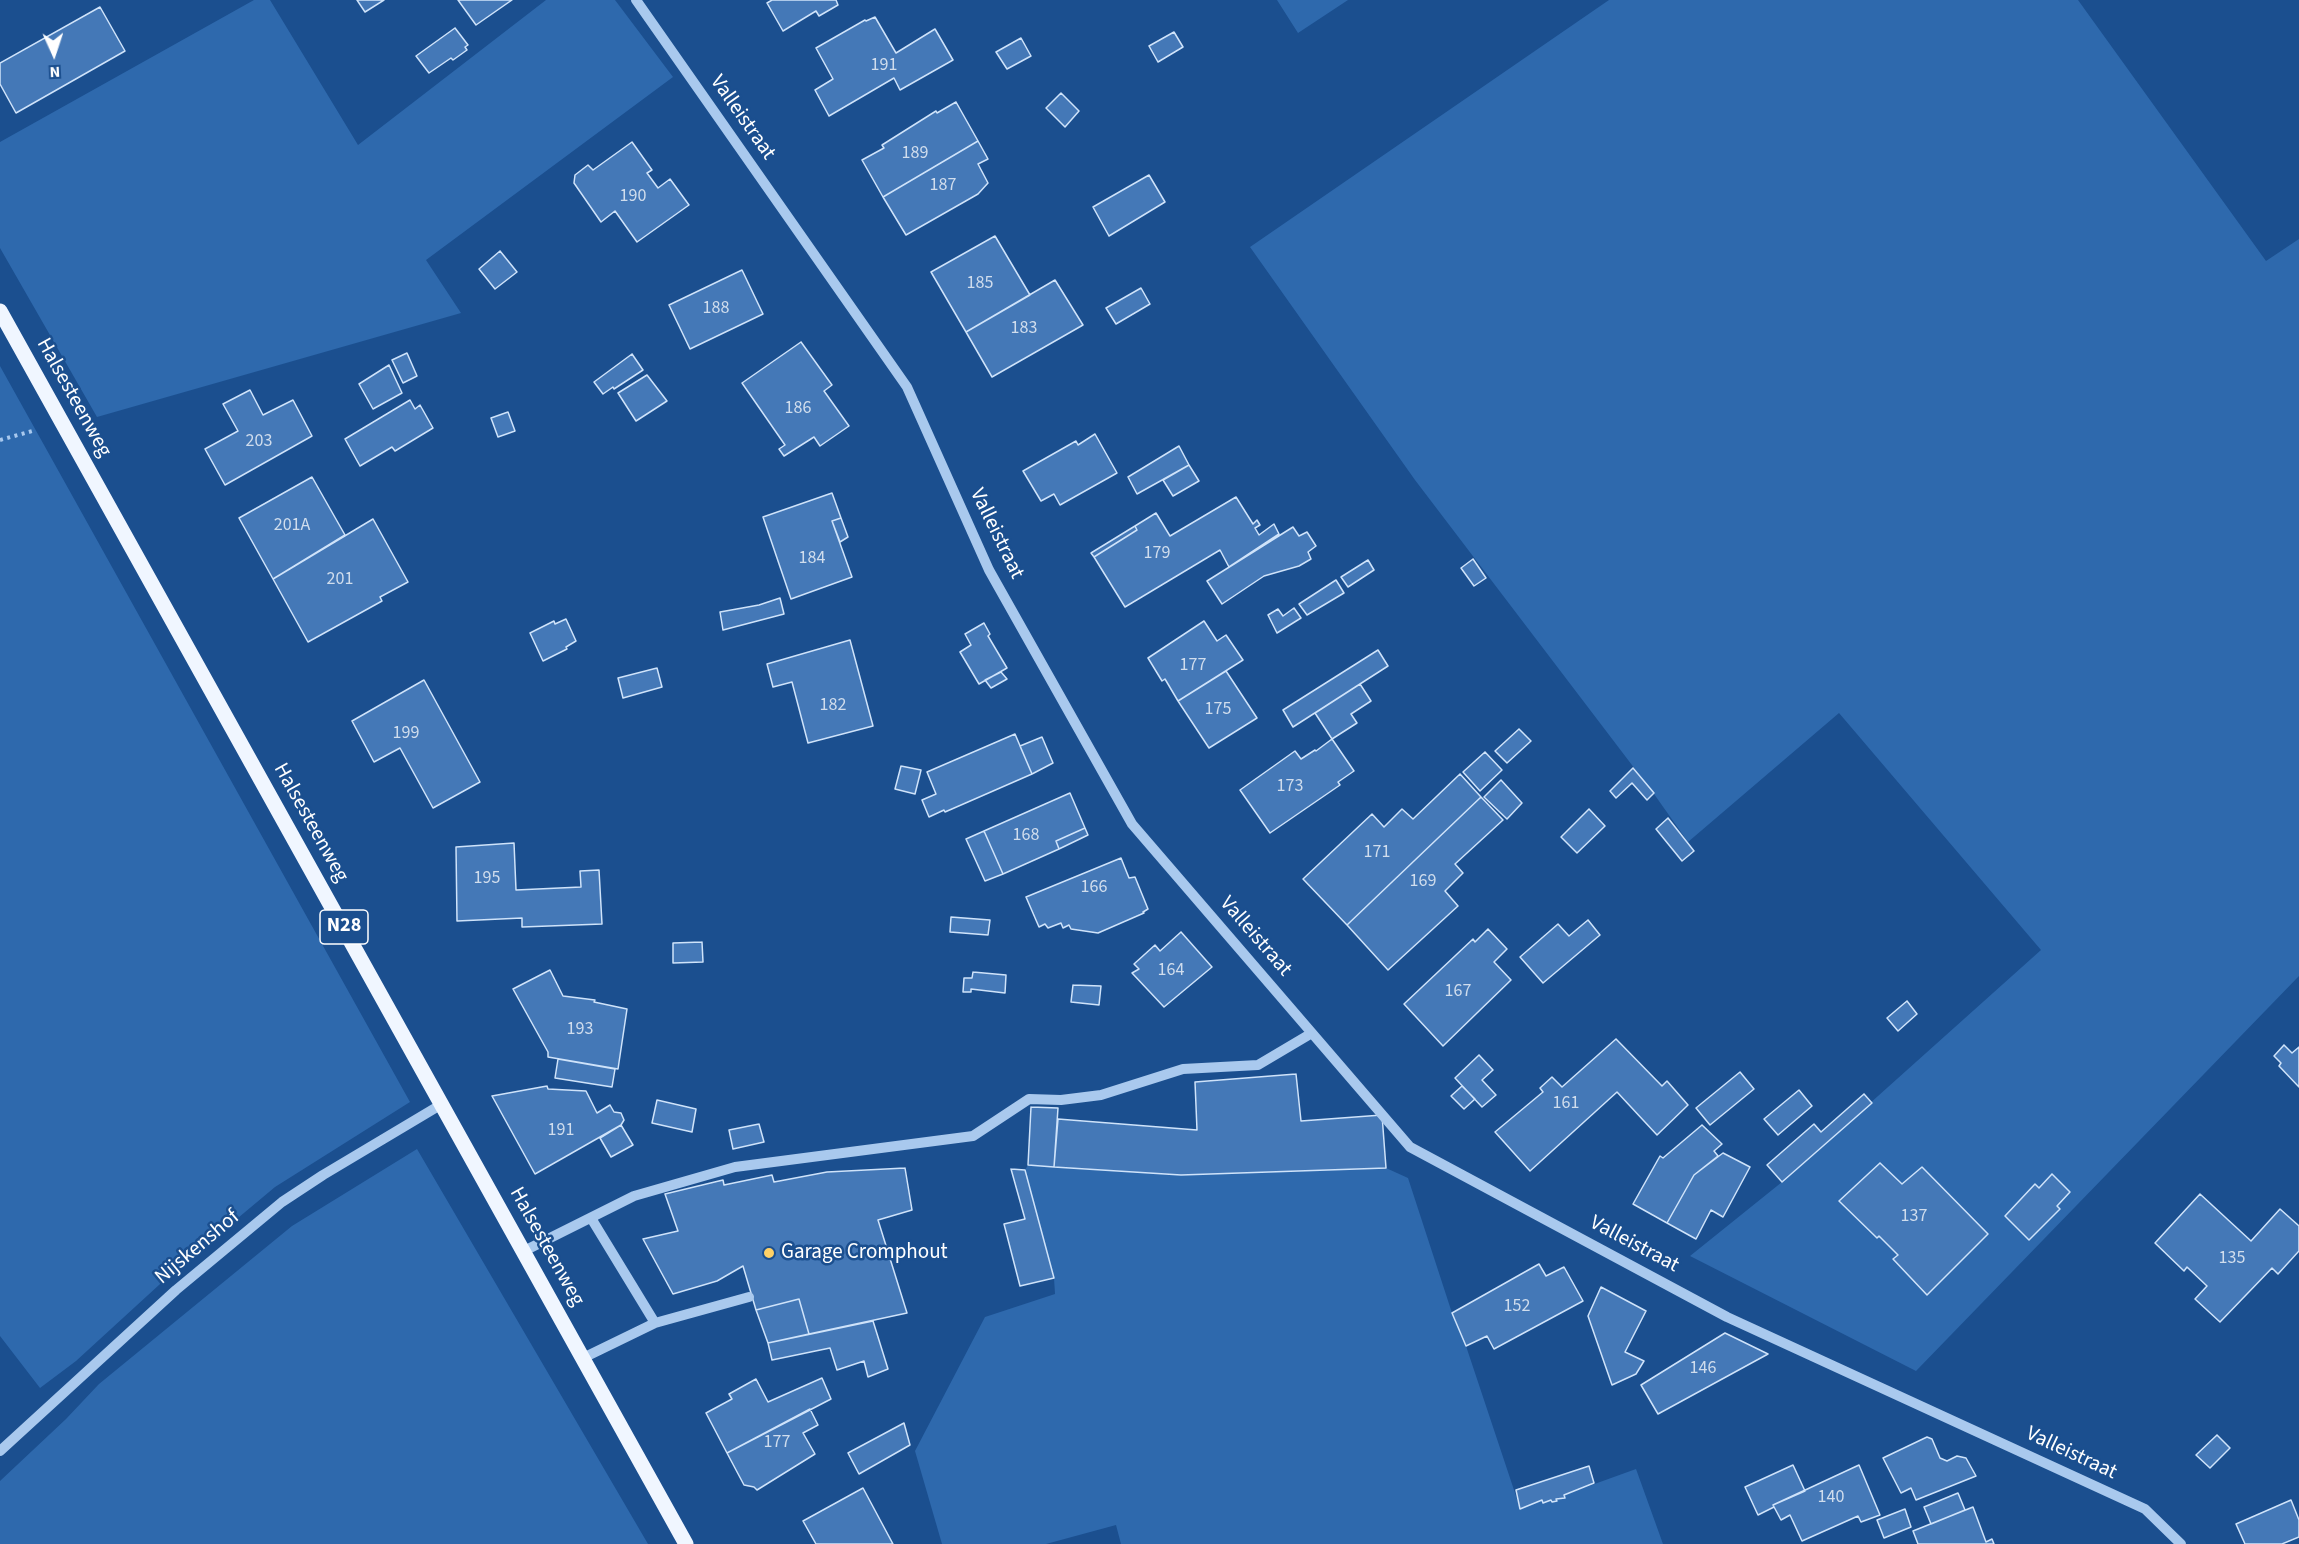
<!DOCTYPE html>
<html>
<head>
<meta charset="utf-8">
<style>
	body { margin:0 }
	#map { position:relative; width:2299px; height:1544px; overflow:hidden; background:#1b4f8f; font-family:"Source Sans 3",sans-serif }
	canvas { display:block }
	.north { position:absolute; left:24px; top:24px; width:60px; height:60px; -webkit-text-stroke:4px #1b4f8f; paint-order:stroke; rotate:177deg; font-size:16px; font-weight:700; line-height:24px; text-align:center; color:#fff }
	.north::after { content:''; display:block; margin:auto; width:21px; height:27px; background:#fff; clip-path:polygon(50% 0,100% 100%,50% 72%,0 100%) }
</style>
</head>
<body>
<div id="map">
<canvas width="2299" height="1544"></canvas>
<div class="north">N</div>
</div>
<script>
const g = document.querySelector('canvas').getContext('2d');
g.lineJoin = 'round';
function fillPath(path, color) { g.fillStyle = color; g.fill(path, 'evenodd'); }
const poly = rows => new Path2D(rows.map(r => 'M' + r).join(''));
function trace(path, color, width, dash) { g.strokeStyle = color; g.lineWidth = width; g.lineCap = dash ? 'butt' : 'round'; g.setLineDash(dash || []); g.stroke(path); }
function label(font, color, halo, rows, align = 'center') {
  g.font = font + ' "Source Sans 3",sans-serif'; g.lineWidth = 5; g.setLineDash([]); g.textBaseline = 'middle'; g.strokeStyle = halo; g.fillStyle = color; for (const [text, x, y, turn = 0] of rows) {
    g.save(); g.translate(x, y); g.rotate((+turn || 0) * Math.PI / 180); g.textAlign = isNaN(turn) ? turn : align; if (halo) g.strokeText(text, 0, 0); g.fillText(text, 0, 0); g.restore();
  }
}
fillPath(poly([
	[254,0,270,0,358,145,546,0,615,0,673,77,426,260,461,313,97,417,0,248,0,142],
	[1277,0,1348,0,1298,33],
	[1609,0,2078,0,2266,261,2299,239,2299,976,1916,1371,1690,1256,1782,1182,2041,950,1839,713,1688,842,1654,794,1415,480,1250,247],
	[0,366,410,1102,275,1187,171,1274,76,1361,40,1388,0,1336],
	[417,1149,648,1544,0,1544,0,1481,66,1419,99,1384,292,1226],
	[1028,1165,1181,1175,1386,1168,1408,1178,1452,1313,1466,1346,1520,1508,1542,1500,1556,1501,1556,1499,1565,1498,1564,1495,1636,1469,1663,1544,1121,1544,1116,1525,1046,1544,942,1544,915,1451,985,1317,1055,1294,1054,1278,1025,1170]
]), '#2e69ad');
const building = poly([
	[357,0,384,0,365,12,357,0],
	[458,0,512,0,476,25,458,0],
	[772,0,836,0,838,5,819,16,816,11,783,31,767,3,772,0],
	[100,7,125,51,16,113,0,84,0,63,100,7],
	[875,17,896,53,935,29,953,60,900,90,894,78,829,116,815,90,833,79,816,48,865,20,866,21,875,17],
	[455,28,468,45,465,47,467,50,453,60,451,58,429,73,416,56,455,28],
	[1174,32,1183,47,1158,62,1149,46,1174,32],
	[1021,38,1031,56,1007,69,996,52,1021,38],
	[1061,93,1079,111,1065,127,1046,108,1061,93],
	[956,102,978,141,883,197,862,160,884,148,882,145,936,111,937,113,956,102],
	[978,141,988,159,978,164,988,183,978,194,906,235,883,197,978,141],
	[632,142,652,170,647,173,658,188,670,179,689,205,637,242,615,211,601,222,574,183,575,175,588,165,593,170,632,142],
	[1149,175,1165,202,1109,236,1093,207,1149,175],
	[995,236,1030,295,966,332,931,272,995,236],
	[500,251,517,272,495,289,479,269,500,251],
	[742,270,763,314,690,349,669,305,742,270],
	[1055,280,1083,325,992,377,966,332,1055,280],
	[1141,288,1150,304,1116,324,1106,308,1141,288],
	[801,342,832,385,824,391,849,426,820,446,814,437,784,456,779,449,785,445,742,383,801,342],
	[407,353,417,376,403,383,392,360,407,353],
	[632,354,643,370,614,389,613,387,603,394,594,382,632,354],
	[389,365,402,393,373,409,359,384,389,365],
	[647,375,667,401,636,421,618,393,647,375],
	[250,390,263,415,293,400,312,436,225,485,205,449,238,431,223,404,250,390],
	[410,400,415,409,420,405,433,428,395,451,392,447,360,466,345,439,410,400],
	[508,412,515,431,498,437,491,418,508,412],
	[1095,434,1117,473,1060,505,1054,494,1041,501,1023,471,1076,441,1078,445,1095,434],
	[1179,446,1189,465,1137,494,1128,477,1179,446],
	[1189,465,1199,481,1173,496,1163,480,1189,465],
	[312,477,345,535,273,579,239,518,312,477],
	[832,493,841,518,832,521,852,577,791,599,763,517,832,493],
	[1236,497,1253,524,1257,520,1260,525,1255,528,1259,535,1274,524,1279,534,1229,567,1220,550,1125,607,1094,557,1137,530,1135,526,1156,513,1170,536,1236,497],
	[841,518,848,537,840,542,832,521,841,518],
	[373,519,408,582,380,597,382,601,308,642,273,579,373,519],
	[1135,526,1137,530,1094,557,1091,553,1135,526],
	[1293,527,1299,536,1307,532,1316,546,1308,552,1311,559,1299,566,1264,576,1222,604,1207,581,1293,527],
	[1473,559,1486,578,1474,586,1461,568,1473,559],
	[1368,560,1374,570,1348,587,1341,577,1368,560],
	[1336,580,1344,593,1307,615,1299,604,1336,580],
	[780,598,784,614,723,630,720,612,759,605,780,598],
	[1294,608,1301,618,1277,633,1268,615,1278,609,1283,616,1294,608],
	[566,619,576,641,566,647,567,649,543,661,530,633,554,621,555,624,566,619],
	[1204,621,1217,641,1226,635,1243,660,1178,701,1165,679,1162,681,1148,658,1204,621],
	[984,623,990,634,988,636,1007,668,979,684,960,652,971,645,965,634,984,623],
	[850,640,873,726,808,743,792,682,773,687,767,664,850,640],
	[1378,650,1388,666,1293,727,1283,710,1378,650],
	[657,668,662,687,623,698,618,678,657,668],
	[1226,671,1257,718,1209,748,1178,701,1226,671],
	[1001,672,1007,679,991,688,985,680,1001,672],
	[424,680,480,782,433,808,400,748,374,762,352,721,424,680],
	[1360,684,1371,701,1351,714,1357,723,1332,739,1315,713,1360,684],
	[1519,729,1531,741,1507,763,1495,751,1519,729],
	[1015,734,1032,774,945,812,944,810,929,817,922,800,936,794,927,772,1015,734],
	[1042,737,1053,763,1032,774,1020,746,1042,737],
	[1332,739,1354,771,1338,782,1340,785,1270,833,1240,790,1295,751,1301,759,1315,750,1316,751,1332,739],
	[1485,752,1502,770,1480,791,1463,772,1485,752],
	[901,766,921,770,915,794,895,789,901,766],
	[1633,768,1654,793,1647,800,1632,783,1616,798,1610,791,1633,768],
	[1460,774,1481,797,1347,925,1303,879,1372,814,1384,827,1402,809,1413,819,1460,774],
	[1501,780,1522,803,1507,819,1484,797,1501,780],
	[1070,793,1085,828,1056,841,1059,849,1003,874,984,831,1070,793],
	[1481,797,1503,820,1455,864,1463,873,1445,891,1458,906,1388,970,1347,925,1481,797],
	[1589,809,1605,826,1577,853,1561,837,1589,809],
	[1668,818,1694,851,1682,861,1656,829,1668,818],
	[1085,828,1088,835,1059,849,1056,841,1085,828],
	[984,831,1003,874,985,881,966,839,984,831],
	[514,843,516,890,581,887,580,871,599,870,602,924,522,927,522,918,457,921,456,847,514,843],
	[1121,858,1129,878,1135,877,1148,909,1143,912,1144,913,1098,933,1071,929,1069,925,1063,928,1061,923,1048,928,1045,924,1039,927,1026,897,1121,858],
	[951,917,990,920,988,935,950,932,951,917],
	[1588,920,1600,935,1543,983,1520,957,1558,924,1569,936,1588,920],
	[1488,929,1507,949,1494,962,1511,980,1443,1046,1404,1004,1473,939,1475,942,1488,929],
	[1181,932,1212,967,1164,1007,1132,973,1139,969,1134,964,1155,945,1160,951,1181,932],
	[702,942,703,962,673,963,673,943,702,942],
	[550,970,563,996,595,1000,594,1002,627,1009,618,1069,548,1057,548,1052,513,989,550,970],
	[973,972,1006,975,1005,993,971,989,971,992,963,992,964,978,972,978,973,972],
	[1073,985,1101,986,1099,1005,1071,1002,1073,985],
	[1907,1001,1917,1014,1898,1031,1887,1018,1907,1001],
	[1616,1039,1662,1086,1667,1081,1688,1105,1657,1135,1617,1092,1530,1171,1495,1132,1543,1092,1540,1088,1552,1077,1562,1087,1616,1039],
	[2284,1045,2292,1053,2299,1047,2299,1087,2279,1066,2281,1063,2274,1056,2284,1045],
	[1479,1055,1493,1070,1482,1080,1496,1095,1482,1107,1455,1078,1479,1055],
	[558,1059,615,1069,612,1087,555,1078,558,1059],
	[1740,1072,1754,1089,1710,1125,1696,1108,1740,1072],
	[1296,1074,1301,1121,1382,1115,1386,1168,1181,1175,1054,1167,1058,1119,1197,1130,1195,1082,1296,1074],
	[547,1086,548,1089,586,1091,597,1113,610,1105,614,1112,621,1113,624,1120,621,1125,535,1174,492,1096,547,1086],
	[1462,1086,1475,1099,1464,1109,1451,1096,1462,1086],
	[1799,1090,1812,1106,1778,1135,1764,1119,1799,1090],
	[1864,1094,1872,1103,1782,1182,1767,1165,1814,1124,1821,1132,1864,1094],
	[657,1100,696,1109,692,1132,652,1123,657,1100],
	[1031,1107,1058,1108,1054,1167,1028,1165,1031,1107],
	[759,1124,764,1142,733,1149,729,1130,759,1124],
	[621,1125,633,1145,611,1157,600,1138,621,1125],
	[1702,1125,1722,1144,1714,1151,1718,1156,1694,1175,1667,1223,1633,1204,1660,1156,1663,1158,1702,1125],
	[1723,1153,1750,1167,1723,1217,1711,1210,1696,1239,1667,1223,1694,1175,1723,1153],
	[1880,1163,1902,1184,1922,1167,1988,1234,1927,1295,1893,1259,1898,1255,1879,1236,1877,1238,1839,1201,1880,1163],
	[905,1168,912,1210,878,1220,907,1313,809,1334,799,1299,756,1310,743,1266,717,1281,673,1294,643,1239,678,1231,665,1194,723,1180,724,1185,772,1175,774,1182,827,1172,905,1168],
	[1011,1169,1025,1170,1054,1278,1020,1286,1004,1224,1025,1219,1011,1169],
	[2052,1174,2070,1192,2057,1206,2060,1209,2029,1240,2005,1216,2035,1184,2039,1188,2052,1174],
	[2200,1194,2251,1241,2280,1209,2299,1226,2299,1251,2278,1274,2272,1268,2220,1322,2195,1299,2207,1286,2187,1267,2184,1271,2155,1243,2200,1194],
	[1539,1264,1546,1276,1564,1267,1583,1301,1494,1349,1487,1336,1466,1346,1452,1313,1539,1264],
	[1601,1287,1646,1311,1625,1352,1644,1361,1636,1374,1612,1385,1588,1316,1601,1287],
	[799,1299,809,1334,768,1343,756,1310,799,1299],
	[873,1321,888,1369,868,1377,864,1361,837,1370,830,1348,772,1360,768,1343,873,1321],
	[1725,1333,1768,1354,1658,1414,1641,1385,1725,1333],
	[822,1378,831,1399,727,1453,706,1413,732,1399,729,1394,756,1379,768,1402,822,1378],
	[810,1409,818,1425,803,1433,815,1454,757,1490,754,1487,744,1485,727,1453,810,1409],
	[904,1423,910,1445,859,1474,848,1453,904,1423],
	[2217,1435,2230,1448,2210,1468,2196,1455,2217,1435],
	[1927,1437,1932,1439,1940,1458,1947,1461,1957,1456,1966,1458,1976,1476,1916,1500,1911,1488,1901,1493,1883,1458,1927,1437],
	[1793,1465,1805,1491,1773,1505,1774,1507,1758,1515,1745,1487,1793,1465],
	[1859,1465,1880,1515,1861,1522,1858,1516,1802,1541,1790,1515,1781,1520,1773,1505,1859,1465],
	[1589,1466,1594,1483,1564,1495,1565,1498,1556,1499,1557,1501,1552,1502,1551,1500,1543,1503,1542,1500,1520,1509,1516,1490,1589,1466],
	[863,1488,893,1544,816,1544,803,1521,863,1488],
	[1958,1493,1965,1510,1931,1524,1924,1507,1958,1493],
	[2291,1500,2299,1520,2299,1537,2282,1544,2245,1544,2236,1524,2291,1500],
	[1973,1507,1986,1542,1992,1539,1994,1544,1918,1544,1913,1531,1973,1507],
	[1905,1509,1911,1527,1884,1538,1877,1520,1905,1509]
]);
fillPath(building, '#4478b7');
trace(building, '#cfe3fa', 1.5);
trace(poly([
	[0,440,36,430]
]), '#a9c9ee', 4, [3, 4.5]);
trace(poly([
	[636,0,907,387,989,570,1132,824,1410,1147,1727,1317,2145,1509,2181,1544],
	[524,1251,634,1196,735,1167,973,1136,1029,1099,1061,1100,1101,1095,1183,1069,1258,1065,1312,1033],
	[655,1323,749,1297],
	[583,1358,655,1323,591,1218],
	[0,1451,176,1290,282,1202,323,1175,442,1104]
]), '#a9c9ee', 10);
trace(poly([
	[0,311,686,1544]
]), '#f0f6ff', 15);
for (const [x, y, r, color] of [
	[769,1253,6,"#ffd166"]
]) { const dot = new Path2D(); dot.arc(x, y, r, 0, 2 * Math.PI); g.fillStyle = color; g.fill(dot); trace(dot, '#1b4f8f', 2); }
label('18px', '#d0dded', null, [
	["191",884,66],
	["189",915,154],
	["187",943,186],
	["190",633,197],
	["185",980,284],
	["188",716,309],
	["183",1024,329],
	["186",798,409],
	["203",259,442],
	["201A",292,526],
	["179",1157,554],
	["184",812,559],
	["201",340,580],
	["177",1193,666],
	["182",833,706],
	["175",1218,710],
	["199",406,734],
	["173",1290,787],
	["168",1026,836],
	["171",1377,853],
	["195",487,879],
	["169",1423,882],
	["166",1094,888],
	["164",1171,971],
	["167",1458,992],
	["193",580,1030],
	["161",1566,1104],
	["191",561,1131],
	["137",1914,1217],
	["135",2232,1259],
	["152",1517,1307],
	["146",1703,1369],
	["177",777,1443],
	["140",1831,1498]
]);
for (const [x, y, w] of [
	[344,927,48]
]) { const box = new Path2D(); box.roundRect(x - w / 2, y - 17, w, 34, 4.5); g.fillStyle = '#1b4f8f'; g.fill(box); trace(box, '#fff', 1.5); }
label('bold 20px', '#fff', null, [
	["N28",344,927]
]);
label('21px', '#fff', '#1b4f8f', [
	["Valleistraat",742,118,55],
	["Halsesteenweg",73,398,61],
	["Valleistraat",996,534,64],
	["Halsesteenweg",310,823,61],
	["Valleistraat",1255,937,49],
	["Valleistraat",1634,1245,28],
	["Halsesteenweg",546,1247,61],
	["Nijskenshof",198,1248,-40],
	["Valleistraat",2071,1454,25]
]);
label('21px', '#fff', '#1b4f8f', [
	["Garage Cromphout",781,1253]
], 'left');
</script>
</body>
</html>
